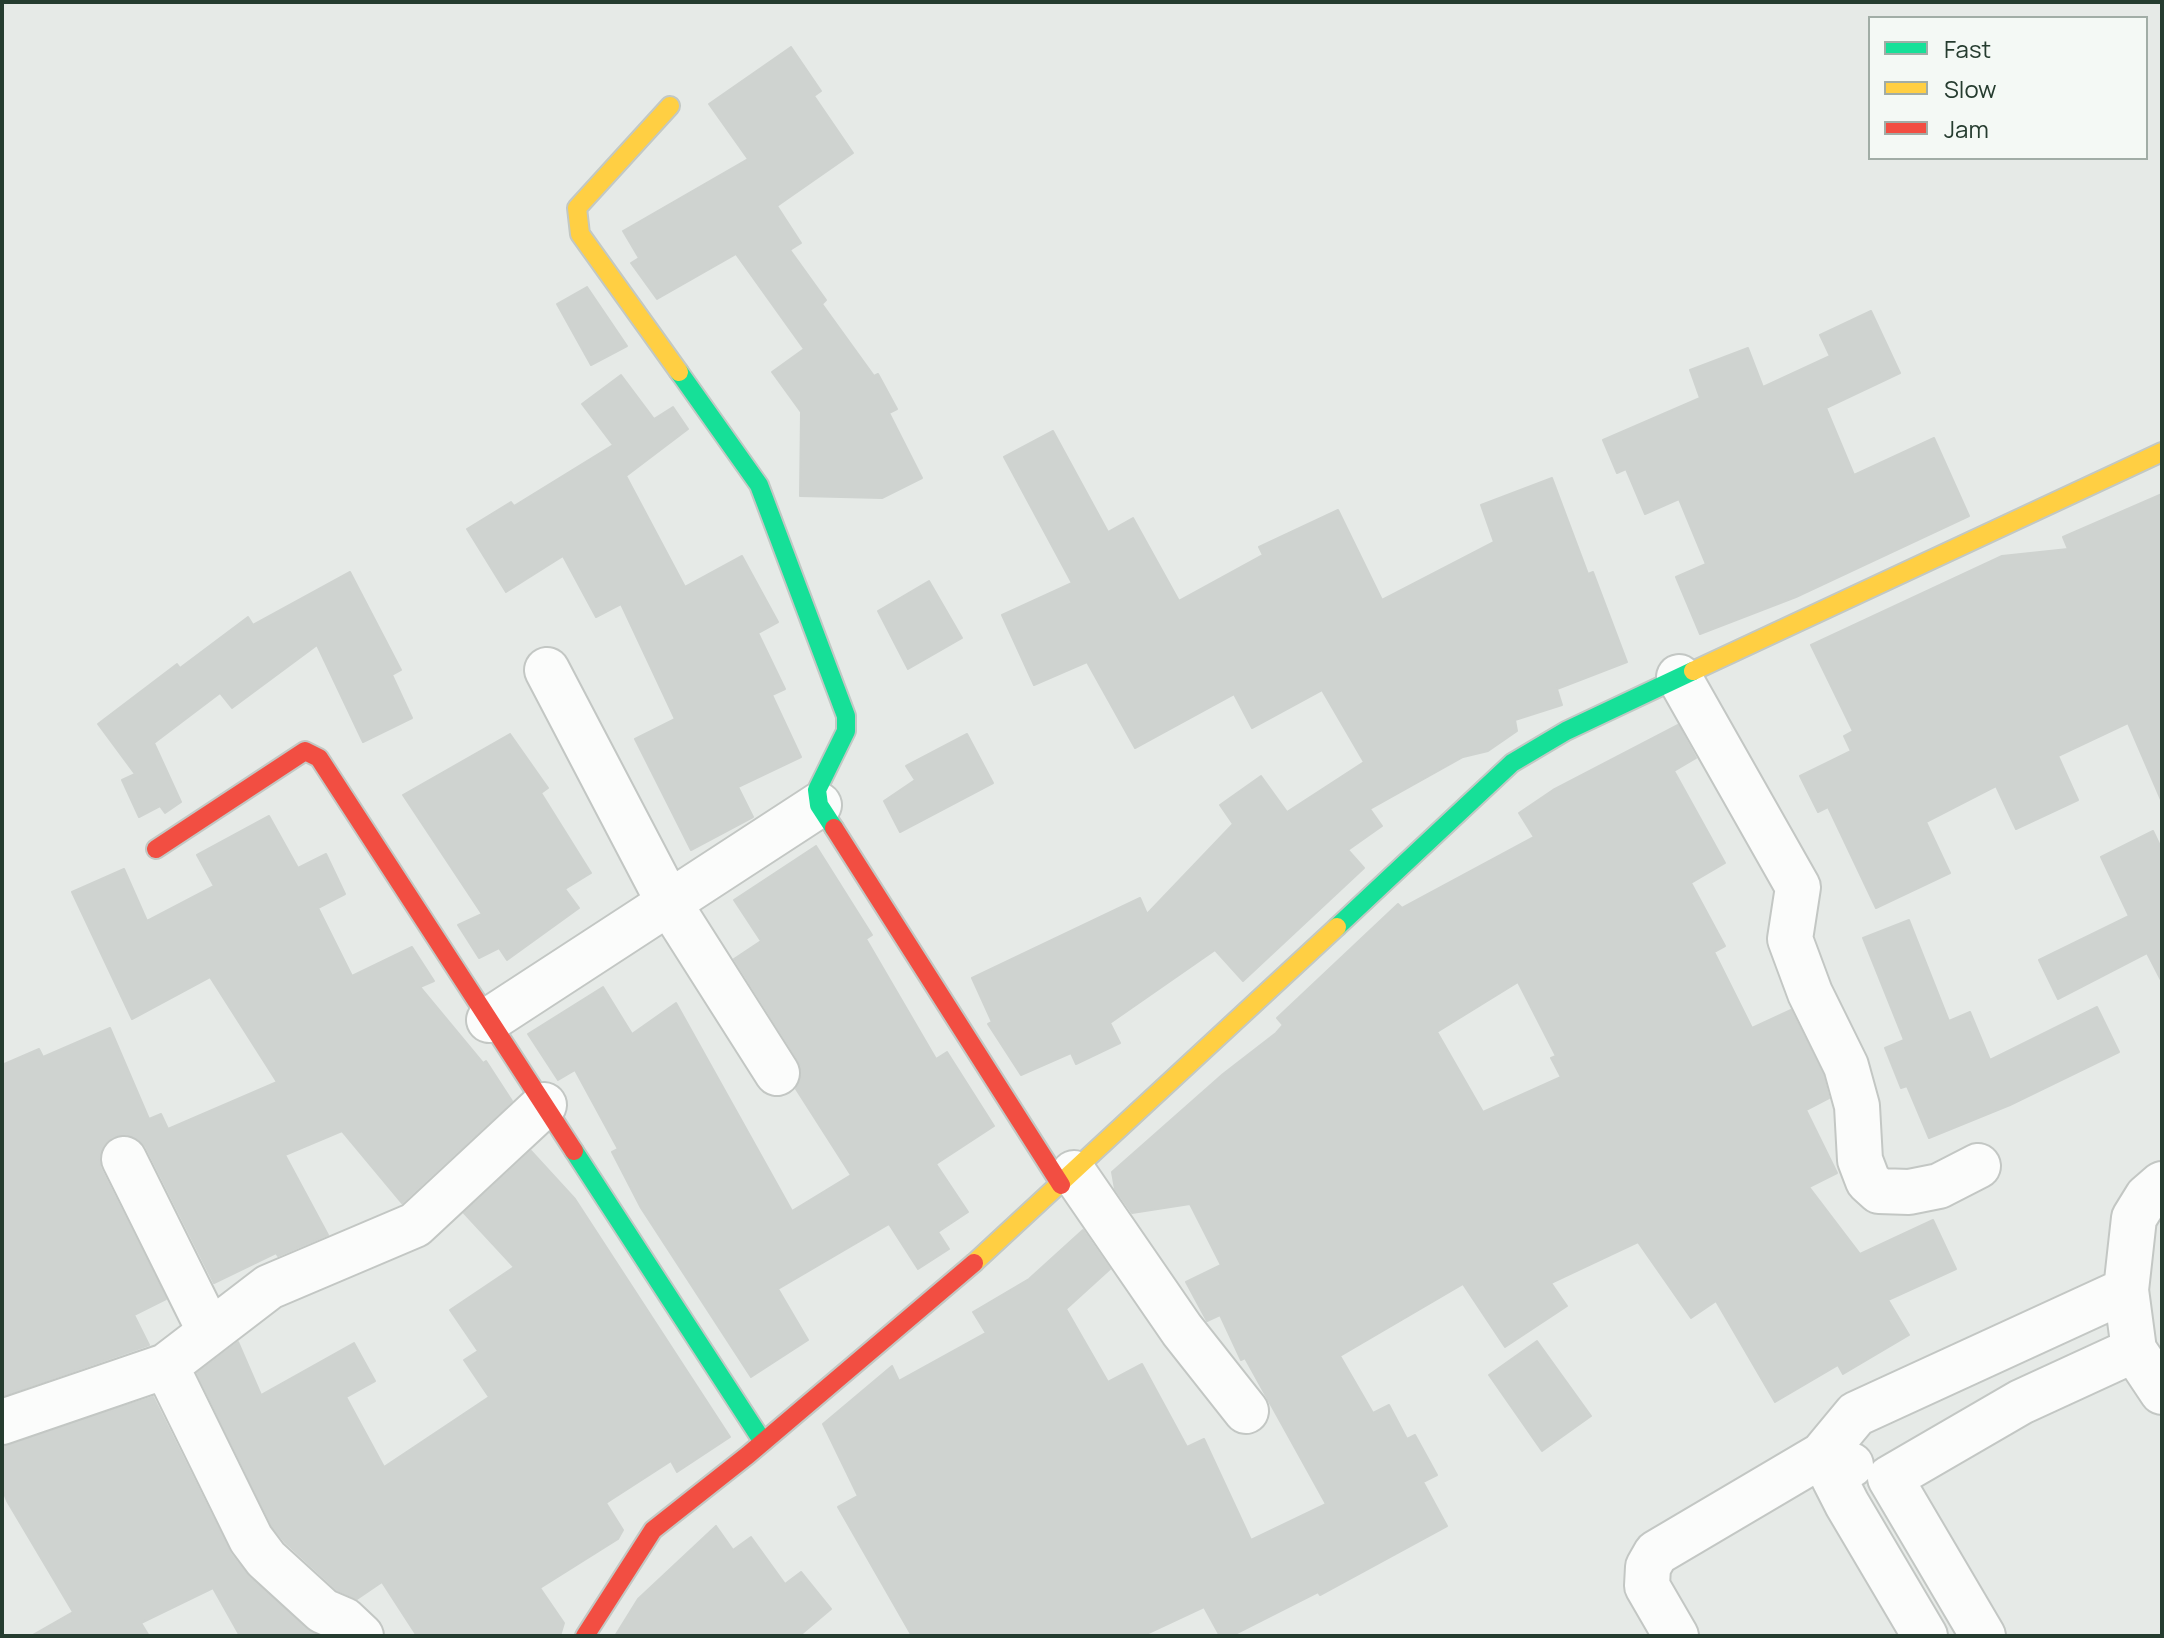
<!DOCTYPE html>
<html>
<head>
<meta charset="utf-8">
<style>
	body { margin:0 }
	#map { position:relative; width:2164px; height:1638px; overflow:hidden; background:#e6eae7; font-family:Manrope,sans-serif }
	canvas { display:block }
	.frame { position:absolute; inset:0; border:4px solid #253c2f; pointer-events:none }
	.legend { position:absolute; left:1868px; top:16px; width:280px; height:144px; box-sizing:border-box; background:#f4f9f5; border:2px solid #a1ada6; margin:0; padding:10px 14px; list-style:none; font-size:24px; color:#253c2f }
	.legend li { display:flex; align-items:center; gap:16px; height:40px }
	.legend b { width:40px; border:2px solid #a1ada6 }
</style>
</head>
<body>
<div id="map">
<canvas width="2164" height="1638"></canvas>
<div class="frame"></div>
<ul class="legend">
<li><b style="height:10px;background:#16e098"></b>Fast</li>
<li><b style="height:10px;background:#ffcf43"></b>Slow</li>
<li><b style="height:10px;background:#f24e42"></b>Jam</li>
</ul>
</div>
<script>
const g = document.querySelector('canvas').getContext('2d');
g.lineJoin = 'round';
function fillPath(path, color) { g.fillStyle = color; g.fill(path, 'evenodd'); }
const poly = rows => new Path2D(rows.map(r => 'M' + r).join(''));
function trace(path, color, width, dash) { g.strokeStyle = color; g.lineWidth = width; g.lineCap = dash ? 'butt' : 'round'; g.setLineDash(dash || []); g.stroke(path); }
const building = poly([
	[791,47,821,91,814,96,853,153,777,206,801,243,790,250,826,300,822,304,874,376,878,374,897,409,889,413,922,478,882,498,800,496,801,412,772,372,804,349,736,254,657,299,631,263,639,258,623,231,748,159,709,104,791,47],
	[587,287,627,346,591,365,557,304,587,287],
	[1871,311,1900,373,1826,408,1854,475,1934,438,1969,516,1796,597,1700,634,1676,577,1706,564,1679,499,1645,514,1626,469,1617,473,1603,440,1700,398,1690,370,1748,348,1763,387,1830,356,1820,335,1871,311],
	[621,375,654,419,673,407,688,429,626,476,685,587,742,556,778,622,758,633,785,689,772,695,801,757,738,787,753,817,691,850,635,739,675,719,621,604,596,617,563,556,506,592,467,529,511,502,514,506,613,445,582,404,621,375],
	[1053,431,1108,532,1133,518,1179,601,1263,555,1259,547,1338,510,1382,600,1494,542,1481,505,1552,478,1588,574,1593,572,1627,662,1557,689,1562,705,1515,720,1517,731,1488,751,1463,757,1370,809,1382,826,1348,850,1364,868,1243,981,1215,950,1110,1023,1120,1043,1076,1064,1071,1053,1021,1075,988,1024,992,1022,972,978,1140,898,1147,914,1233,824,1220,805,1261,776,1287,812,1364,762,1322,690,1252,728,1234,694,1135,748,1087,662,1034,685,1002,615,1072,583,1004,457,1053,431],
	[2162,494,2162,802,2128,723,2058,756,2078,800,2016,829,1996,786,1926,822,1950,873,1876,908,1828,807,1818,812,1800,776,1851,751,1844,736,1853,731,1811,645,2002,556,2068,549,2063,537,2162,494],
	[350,572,401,670,392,675,412,718,363,742,317,645,232,708,220,693,154,743,181,802,165,813,160,806,139,817,122,780,135,774,98,724,177,664,180,668,248,617,253,625,350,572],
	[929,581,962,638,908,669,878,611,929,581],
	[1678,725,1696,758,1674,771,1725,863,1691,883,1725,946,1714,952,1752,1028,1791,1010,1823,1075,1829,1098,1806,1110,1837,1173,1809,1187,1860,1254,1933,1220,1956,1269,1888,1300,1909,1335,1843,1374,1838,1365,1775,1402,1716,1301,1691,1318,1638,1242,1551,1283,1567,1306,1505,1347,1463,1284,1340,1356,1373,1413,1389,1405,1407,1439,1415,1435,1437,1475,1423,1482,1447,1526,1320,1595,1318,1592,1231,1636,1220,1636,1204,1607,1142,1636,912,1636,838,1507,858,1496,823,1424,892,1366,899,1381,986,1333,973,1312,1029,1279,1083,1230,1110,1269,1066,1309,1108,1382,1142,1364,1187,1447,1204,1439,1251,1540,1326,1504,1245,1358,1241,1360,1220,1315,1207,1321,1186,1282,1221,1265,1190,1204,1132,1213,1115,1189,1112,1172,1223,1074,1276,1033,1283,1025,1277,1018,1398,904,1402,908,1534,837,1519,813,1553,790,1678,725],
	[1518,982,1556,1056,1551,1058,1561,1077,1483,1112,1437,1032,1518,982],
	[510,734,548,788,541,793,591,873,565,889,579,908,507,960,499,948,479,958,458,925,482,914,403,795,510,734],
	[967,734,993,783,900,832,884,801,915,780,906,766,967,734],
	[269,816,298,868,326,854,345,894,318,908,352,976,412,947,434,981,420,987,483,1063,486,1061,512,1101,402,1203,342,1131,285,1155,328,1235,278,1256,276,1253,214,1283,146,1147,138,1139,126,1134,112,1137,103,1146,99,1158,101,1169,166,1299,134,1315,149,1345,2,1396,2,1065,39,1049,43,1057,110,1028,149,1119,161,1114,168,1129,277,1082,210,977,132,1019,72,892,124,869,147,921,214,886,197,855,269,816],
	[2153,831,2162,850,2162,982,2147,953,2058,999,2039,960,2129,916,2101,857,2153,831],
	[816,846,872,935,866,939,936,1059,947,1052,994,1126,936,1164,968,1212,938,1232,949,1249,918,1269,889,1224,778,1289,808,1340,751,1377,641,1208,612,1152,618,1149,575,1070,558,1080,528,1034,603,987,632,1034,676,1003,792,1211,851,1175,796,1089,802,1073,798,1060,734,959,761,941,734,900,816,846],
	[1909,920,1949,1021,1970,1012,1990,1060,2097,1007,2119,1052,2010,1105,1929,1138,1907,1086,1901,1088,1885,1048,1904,1040,1863,938,1909,920],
	[531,1151,575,1199,730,1437,677,1472,671,1461,606,1503,623,1530,618,1539,540,1588,564,1623,560,1636,417,1636,382,1582,357,1599,337,1590,285,1542,272,1526,197,1373,238,1342,261,1395,354,1343,375,1381,346,1397,384,1467,489,1397,464,1360,478,1351,450,1310,514,1267,464,1213,531,1151],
	[1537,1341,1591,1416,1542,1451,1489,1375,1537,1341],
	[153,1397,231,1554,249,1577,318,1636,240,1636,213,1588,141,1623,149,1636,31,1636,73,1612,7,1501,2,1488,2,1446,153,1397],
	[716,1526,733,1550,751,1537,785,1584,801,1572,831,1609,799,1636,615,1636,638,1599,716,1526]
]);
fillPath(building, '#cfd3d0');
trace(building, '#cfd3d0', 2);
const street = poly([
	[547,670,669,903,777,1073],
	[1679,677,1798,887,1790,939,1810,993,1846,1066,1857,1106,1860,1160,1868,1181,1879,1191,1909,1192,1939,1186,1978,1166],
	[489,1020,819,805],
	[124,1159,210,1332],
	[1074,1173,1182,1330,1246,1411],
	[2162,1184,2147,1197,2134,1218,2126,1290,2134,1350,2162,1392],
	[166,1366,251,1539,266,1559,323,1611,344,1620,361,1636],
	[2,1422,166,1366,269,1287,415,1225,544,1105],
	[1676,1636,1647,1586,1648,1567,1656,1553,1822,1455,1851,1465],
	[1925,1636,1847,1504,1822,1455,1856,1414,2126,1290],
	[1983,1636,1890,1478,2021,1402,2134,1350]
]);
const fast = poly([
	[679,372,759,485,846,716,846,731,817,790,819,805,834,828],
	[1337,927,1512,763,1566,731,1693,671],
	[574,1151,763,1442]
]);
const slow = poly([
	[670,106,577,208,580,234,679,372],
	[1693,671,2162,452],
	[974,1263,1337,927]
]);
const jam = poly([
	[834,828,1061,1185],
	[156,849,305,751,319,758,574,1151],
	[585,1636,653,1530,748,1455,974,1263]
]);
trace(street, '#c3c7c4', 48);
trace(fast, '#c2c8c4', 22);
trace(slow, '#c2c8c4', 22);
trace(jam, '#c2c8c4', 22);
trace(street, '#fbfcfb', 44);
trace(fast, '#16e098', 18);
trace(slow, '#ffcf43', 18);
trace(jam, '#f24e42', 18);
</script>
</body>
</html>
